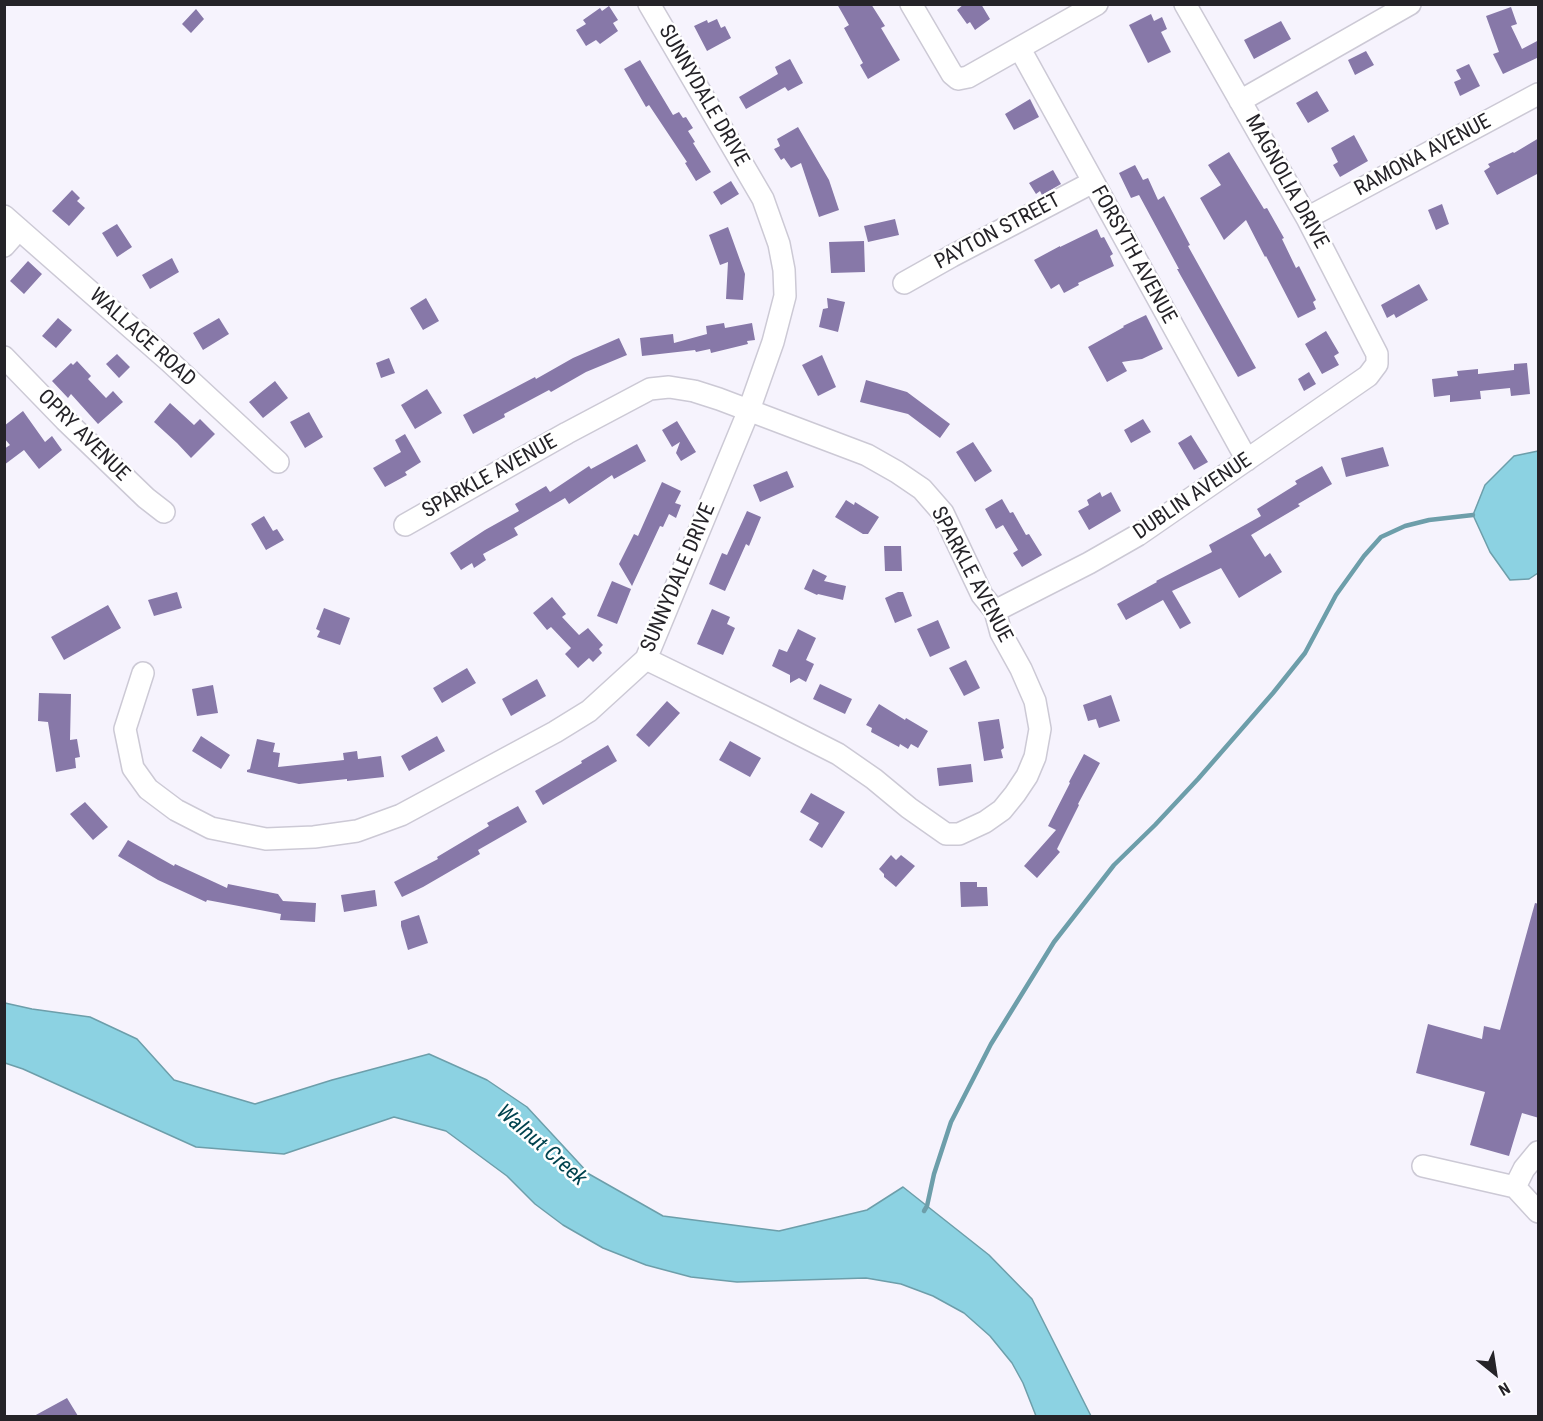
<!DOCTYPE html>
<html>
<head>
<meta charset="utf-8">
<style>
	body { margin:0 }
	#map { position:relative; width:1543px; height:1421px; overflow:hidden; background:#f6f3fd; font-family:"Roboto Condensed",sans-serif }
	canvas { display:block }
	.frame { position:absolute; inset:0; border:6px solid #252328; pointer-events:none }
	.north { position:absolute; left:1465px; top:1343px; width:60px; height:60px; -webkit-text-stroke:4px #fff; paint-order:stroke; rotate:150deg; font-size:16px; font-weight:700; line-height:24px; text-align:center; color:#252328 }
	.north::after { content:''; display:block; margin:auto; width:21px; height:27px; background:#252328; clip-path:polygon(50% 0,100% 100%,50% 72%,0 100%) }
</style>
</head>
<body>
<div id="map">
<canvas width="1543" height="1421"></canvas>
<div class="frame"></div>
<div class="north">N</div>
</div>
<script>
const g = document.querySelector('canvas').getContext('2d');
g.lineJoin = 'round';
function fillPath(path, color) { g.fillStyle = color; g.fill(path, 'evenodd'); }
const poly = rows => new Path2D(rows.map(r => 'M' + r).join(''));
function trace(path, color, width, dash) { g.strokeStyle = color; g.lineWidth = width; g.lineCap = dash ? 'butt' : 'round'; g.setLineDash(dash || []); g.stroke(path); }
function label(font, color, halo, rows, align = 'center') {
  g.font = font + ' "Roboto Condensed",sans-serif'; g.lineWidth = 5; g.setLineDash([]); g.textBaseline = 'middle'; g.strokeStyle = halo; g.fillStyle = color; for (const [text, x, y, turn = 0] of rows) {
    g.save(); g.translate(x, y); g.rotate((+turn || 0) * Math.PI / 180); g.textAlign = isNaN(turn) ? turn : align; if (halo) g.strokeText(text, 0, 0); g.fillText(text, 0, 0); g.restore();
  }
}
const water = poly([
	[1538,451,1538,573,1529,579,1510,580,1490,552,1473,515,1485,485,1514,456,1538,451],
	[5,1003,32,1009,90,1017,137,1039,174,1080,255,1104,332,1080,429,1054,487,1080,527,1107,589,1174,663,1216,779,1231,867,1210,903,1187,989,1255,1032,1299,1091,1416,1036,1416,1023,1383,1012,1363,990,1336,964,1313,933,1296,901,1284,866,1278,737,1282,691,1277,646,1265,603,1248,563,1225,535,1204,507,1176,446,1131,394,1117,284,1154,196,1147,23,1069,5,1063,5,1003]
]);
fillPath(water, '#8cd2e2');
trace(water, '#6d9eaa', 1.5);
trace(poly([
	[924,1211,927,1206,934,1174,951,1122,991,1044,1054,942,1114,865,1155,825,1198,779,1273,693,1305,653,1336,595,1364,556,1381,537,1405,526,1429,520,1473,515]
]), '#6d9eaa', 4.5);
fillPath(poly([
	[837,4,871,4,885,26,881,28,900,60,868,79,860,65,863,63,844,28,849,25],
	[964,4,981,4,990,19,975,30,970,22,967,24,957,10],
	[609,6,618,20,613,23,618,31,600,44,596,40,586,46,576,30,586,24,583,20,600,8,602,11],
	[1511,7,1517,24,1511,26,1522,49,1539,40,1539,57,1503,74,1493,54,1499,52,1486,16],
	[196,9,204,19,191,33,182,24],
	[1151,14,1154,21,1162,17,1167,29,1161,32,1171,52,1148,63,1129,25],
	[717,19,721,28,725,26,731,38,707,51,694,26,707,20,708,23],
	[1281,21,1291,39,1254,59,1244,40],
	[1366,51,1374,65,1355,75,1348,60],
	[790,59,803,83,788,91,785,87,746,109,739,97,778,74,775,67],
	[640,60,673,115,679,112,683,118,686,117,693,128,688,131,695,142,693,143,711,172,696,181,685,163,687,162,649,105,646,107,624,69],
	[1469,64,1480,86,1460,96,1454,82,1461,79,1456,70],
	[1317,91,1329,111,1308,123,1296,103],
	[1030,99,1039,117,1014,130,1005,114],
	[798,127,829,180,839,210,819,217,801,163,791,168,784,158,781,160,774,149,780,146,777,139],
	[1354,135,1368,161,1340,177,1333,165,1338,162,1331,148],
	[1539,138,1539,173,1497,195,1484,171,1490,167,1488,164,1513,152,1514,153],
	[1229,152,1264,209,1267,208,1284,238,1282,239,1296,268,1299,266,1316,300,1313,302,1316,309,1298,318,1266,256,1265,257,1246,220,1224,240,1200,198,1221,185,1208,165],
	[1135,165,1143,180,1148,178,1158,200,1164,196,1190,245,1188,246,1256,368,1238,377,1177,269,1179,269,1139,195,1131,198,1119,173],
	[1053,170,1061,184,1042,195,1040,191,1036,194,1029,183],
	[731,181,739,194,721,205,713,192],
	[72,190,80,198,77,201,85,208,69,226,52,211],
	[1442,204,1449,224,1436,230,1428,210],
	[895,219,899,235,868,242,864,226],
	[117,224,132,247,117,257,102,233],
	[728,227,745,274,743,300,726,299,728,262,720,265,709,235],
	[1097,229,1101,238,1104,237,1113,254,1110,256,1114,266,1078,283,1079,285,1064,293,1059,284,1051,289,1034,260,1060,246,1060,247],
	[864,241,865,272,831,273,829,242],
	[172,258,179,272,150,289,142,275],
	[28,261,42,274,24,294,10,281],
	[1419,284,1428,300,1396,318,1394,314,1387,318,1381,305],
	[426,298,439,321,423,330,410,308],
	[827,298,845,302,838,332,819,327,823,309,828,308],
	[1146,315,1163,349,1142,359,1122,362,1127,371,1107,382,1088,347,1124,327,1123,326],
	[58,318,72,330,56,348,42,336],
	[219,318,229,334,203,350,193,333],
	[724,323,725,328,752,323,755,340,747,341,748,344,711,353,710,349,696,352,695,350,642,356,640,338,673,334,674,343,707,334,706,326],
	[1326,331,1339,353,1334,356,1339,365,1322,374,1305,344],
	[619,338,627,355,586,372,551,392,549,390,504,414,505,417,473,434,463,415,535,377,536,379,573,358],
	[117,354,130,367,119,378,106,364],
	[822,355,836,387,818,396,802,365],
	[389,358,395,373,381,378,376,363],
	[77,361,91,376,88,379,106,398,113,391,123,402,98,424,71,394,68,398,52,381,71,363,73,365],
	[1527,363,1530,394,1511,396,1510,388,1480,391,1481,399,1450,402,1450,395,1434,397,1432,379,1458,376,1457,371,1478,369,1478,374,1514,370,1514,364],
	[1309,372,1316,384,1304,391,1298,379],
	[866,380,907,392,950,424,940,438,908,414,860,402],
	[275,381,288,398,263,418,249,402],
	[427,389,442,413,415,429,401,405],
	[170,403,194,425,200,419,215,434,191,458,177,443,154,422],
	[23,411,45,442,52,436,62,450,39,469,24,450,4,465,4,449,10,445,4,438,4,426],
	[309,412,323,437,305,448,290,422],
	[1143,419,1151,432,1131,443,1124,430],
	[677,421,696,452,681,461,676,453,680,442,672,447,662,430],
	[405,434,421,462,405,472,407,475,385,487,373,468,401,452,395,440],
	[1191,435,1208,462,1194,470,1178,443],
	[973,442,992,471,975,482,956,452],
	[637,444,646,461,614,479,612,475,569,504,565,498,514,528,518,535,483,554,486,560,474,568,472,563,461,570,450,553,485,530,519,511,515,504,546,486,550,492,589,466,591,469],
	[1383,447,1389,466,1346,477,1341,458],
	[1322,466,1332,484,1298,504,1300,506,1251,535,1265,557,1270,553,1282,572,1239,598,1221,568,1172,591,1191,623,1180,629,1163,600,1126,620,1117,604,1157,582,1156,581,1212,552,1209,545,1261,516,1257,509,1297,484,1295,481],
	[787,471,794,487,760,502,753,485],
	[662,482,681,491,675,503,681,505,676,518,669,514,663,527,660,526,632,586,619,564,634,534,638,536],
	[1100,492,1102,497,1111,492,1121,511,1089,530,1078,511,1089,505,1087,500],
	[1002,499,1010,513,1013,512,1026,535,1029,534,1042,555,1022,567,1013,553,1018,550,1003,525,996,529,985,509],
	[846,500,854,505,855,502,879,517,868,534,863,534,835,517],
	[747,511,761,517,749,546,746,544,725,591,709,584,722,553,727,555],
	[264,516,273,531,277,529,284,540,266,550,251,524],
	[884,546,901,546,902,571,885,571],
	[813,569,827,576,824,581,846,586,843,600,818,594,817,595,804,589],
	[612,581,631,589,617,624,597,616],
	[177,592,182,608,154,616,148,600],
	[898,592,903,592,912,616,895,623,885,598],
	[552,597,566,614,562,617,579,635,588,628,603,645,599,649,602,653,593,662,589,658,578,668,565,654,571,648,551,627,547,630,533,613],
	[108,605,121,628,64,660,51,637],
	[324,608,350,618,340,645,317,637,320,631,316,629],
	[712,609,730,617,727,624,735,628,723,655,697,644],
	[938,620,950,648,930,657,917,629],
	[798,629,816,638,806,660,814,664,806,682,799,678,790,683,790,675,772,666,779,649,787,652],
	[966,660,980,688,964,696,949,668],
	[467,668,476,683,442,703,433,688],
	[537,679,546,696,511,716,502,699],
	[820,684,852,699,845,714,813,699],
	[213,685,218,713,197,716,192,689],
	[39,693,71,694,70,740,77,739,80,757,75,758,76,768,56,772,48,722,38,721],
	[1111,695,1120,721,1099,728,1096,719,1088,721,1083,705],
	[667,701,680,713,649,747,636,735],
	[879,704,905,720,906,718,928,731,918,748,911,744,908,749,900,744,899,747,871,732,872,728,866,725],
	[999,719,1004,748,1001,750,1003,758,984,761,978,722],
	[201,736,230,755,221,769,192,751],
	[437,736,445,751,409,771,401,756],
	[257,739,275,743,273,752,280,753,278,767,344,760,343,753,357,751,358,759,381,756,384,777,347,781,347,779,299,784,247,772,247,770,250,769],
	[730,741,761,758,750,777,719,760],
	[608,745,617,761,543,805,535,791,582,763,581,761],
	[1084,754,1100,763,1078,804,1079,805,1057,849,1060,852,1037,878,1024,866,1056,830,1048,826,1070,783,1069,782],
	[971,764,973,782,939,786,937,768],
	[811,793,845,812,822,848,809,840,819,823,800,812],
	[85,802,108,827,93,840,70,814],
	[518,806,527,822,478,850,480,854,423,887,402,897,394,882,438,859,437,857,489,826,487,823],
	[128,840,174,866,175,864,227,888,228,884,278,894,283,901,316,903,315,922,280,920,281,914,207,900,206,902,158,880,118,856],
	[891,855,896,860,901,855,915,866,896,887,884,877,884,874,879,869],
	[960,882,977,882,977,887,987,887,988,906,961,907],
	[375,890,377,906,344,912,341,895],
	[1535,903,1539,904,1539,1118,1522,1113,1509,1156,1470,1145,1485,1092,1416,1073,1428,1024,1482,1039,1484,1026,1500,1030],
	[419,915,428,943,408,950,401,926,401,921],
	[67,1398,78,1416,34,1416]
]), '#8778a8');
const minor = poly([
	[911,4,952,74,958,79,968,77,1097,4],
	[1020,49,1247,460],
	[1240,101,1410,4],
	[4,216,169,361,278,462],
	[1307,218,1538,94],
	[4,246,19,229],
	[904,283,952,256,1093,182],
	[4,357,65,420,146,498,164,512],
	[405,525,567,433,650,389,669,387,694,391,719,399,867,455,897,472,922,489,943,513,982,595,995,611,1001,633,1021,669,1035,701,1040,729,1035,757,1027,776,1015,794,1002,810,985,822,959,834,946,834,909,808,874,779,838,754,763,716,646,659],
	[995,611,1089,563,1138,535,1368,376,1377,364,1377,354,1307,218,1185,4],
	[143,673,125,729,133,768,148,789,176,810,211,828,266,839,314,837,357,831,401,815,555,732,589,711,646,659,749,410,773,342,785,296,784,270,779,244,763,199,649,4],
	[1423,1166,1515,1187,1538,1212],
	[1515,1187,1524,1169,1538,1152]
]);
trace(minor, '#ccc9d5', 24);
trace(minor, '#fff', 21);
label('21px', '#252328', '#fff', [
	["SUNNYDALE DRIVE",703,96,60],
	["RAMONA AVENUE",1423,156,-28],
	["MAGNOLIA DRIVE",1286,182,61],
	["PAYTON STREET",998,232,-28],
	["FORSYTH AVENUE",1133,255,61],
	["WALLACE ROAD",142,338,42],
	["OPRY AVENUE",83,436,45],
	["SPARKLE AVENUE",490,477,-29],
	["DUBLIN AVENUE",1193,497,-34],
	["SPARKLE AVENUE",971,575,62],
	["SUNNYDALE DRIVE",679,578,-67]
]);
label('italic 22px', '#00434f', '#fff', [
	["Walnut Creek",541,1146,41]
]);
</script>
</body>
</html>
